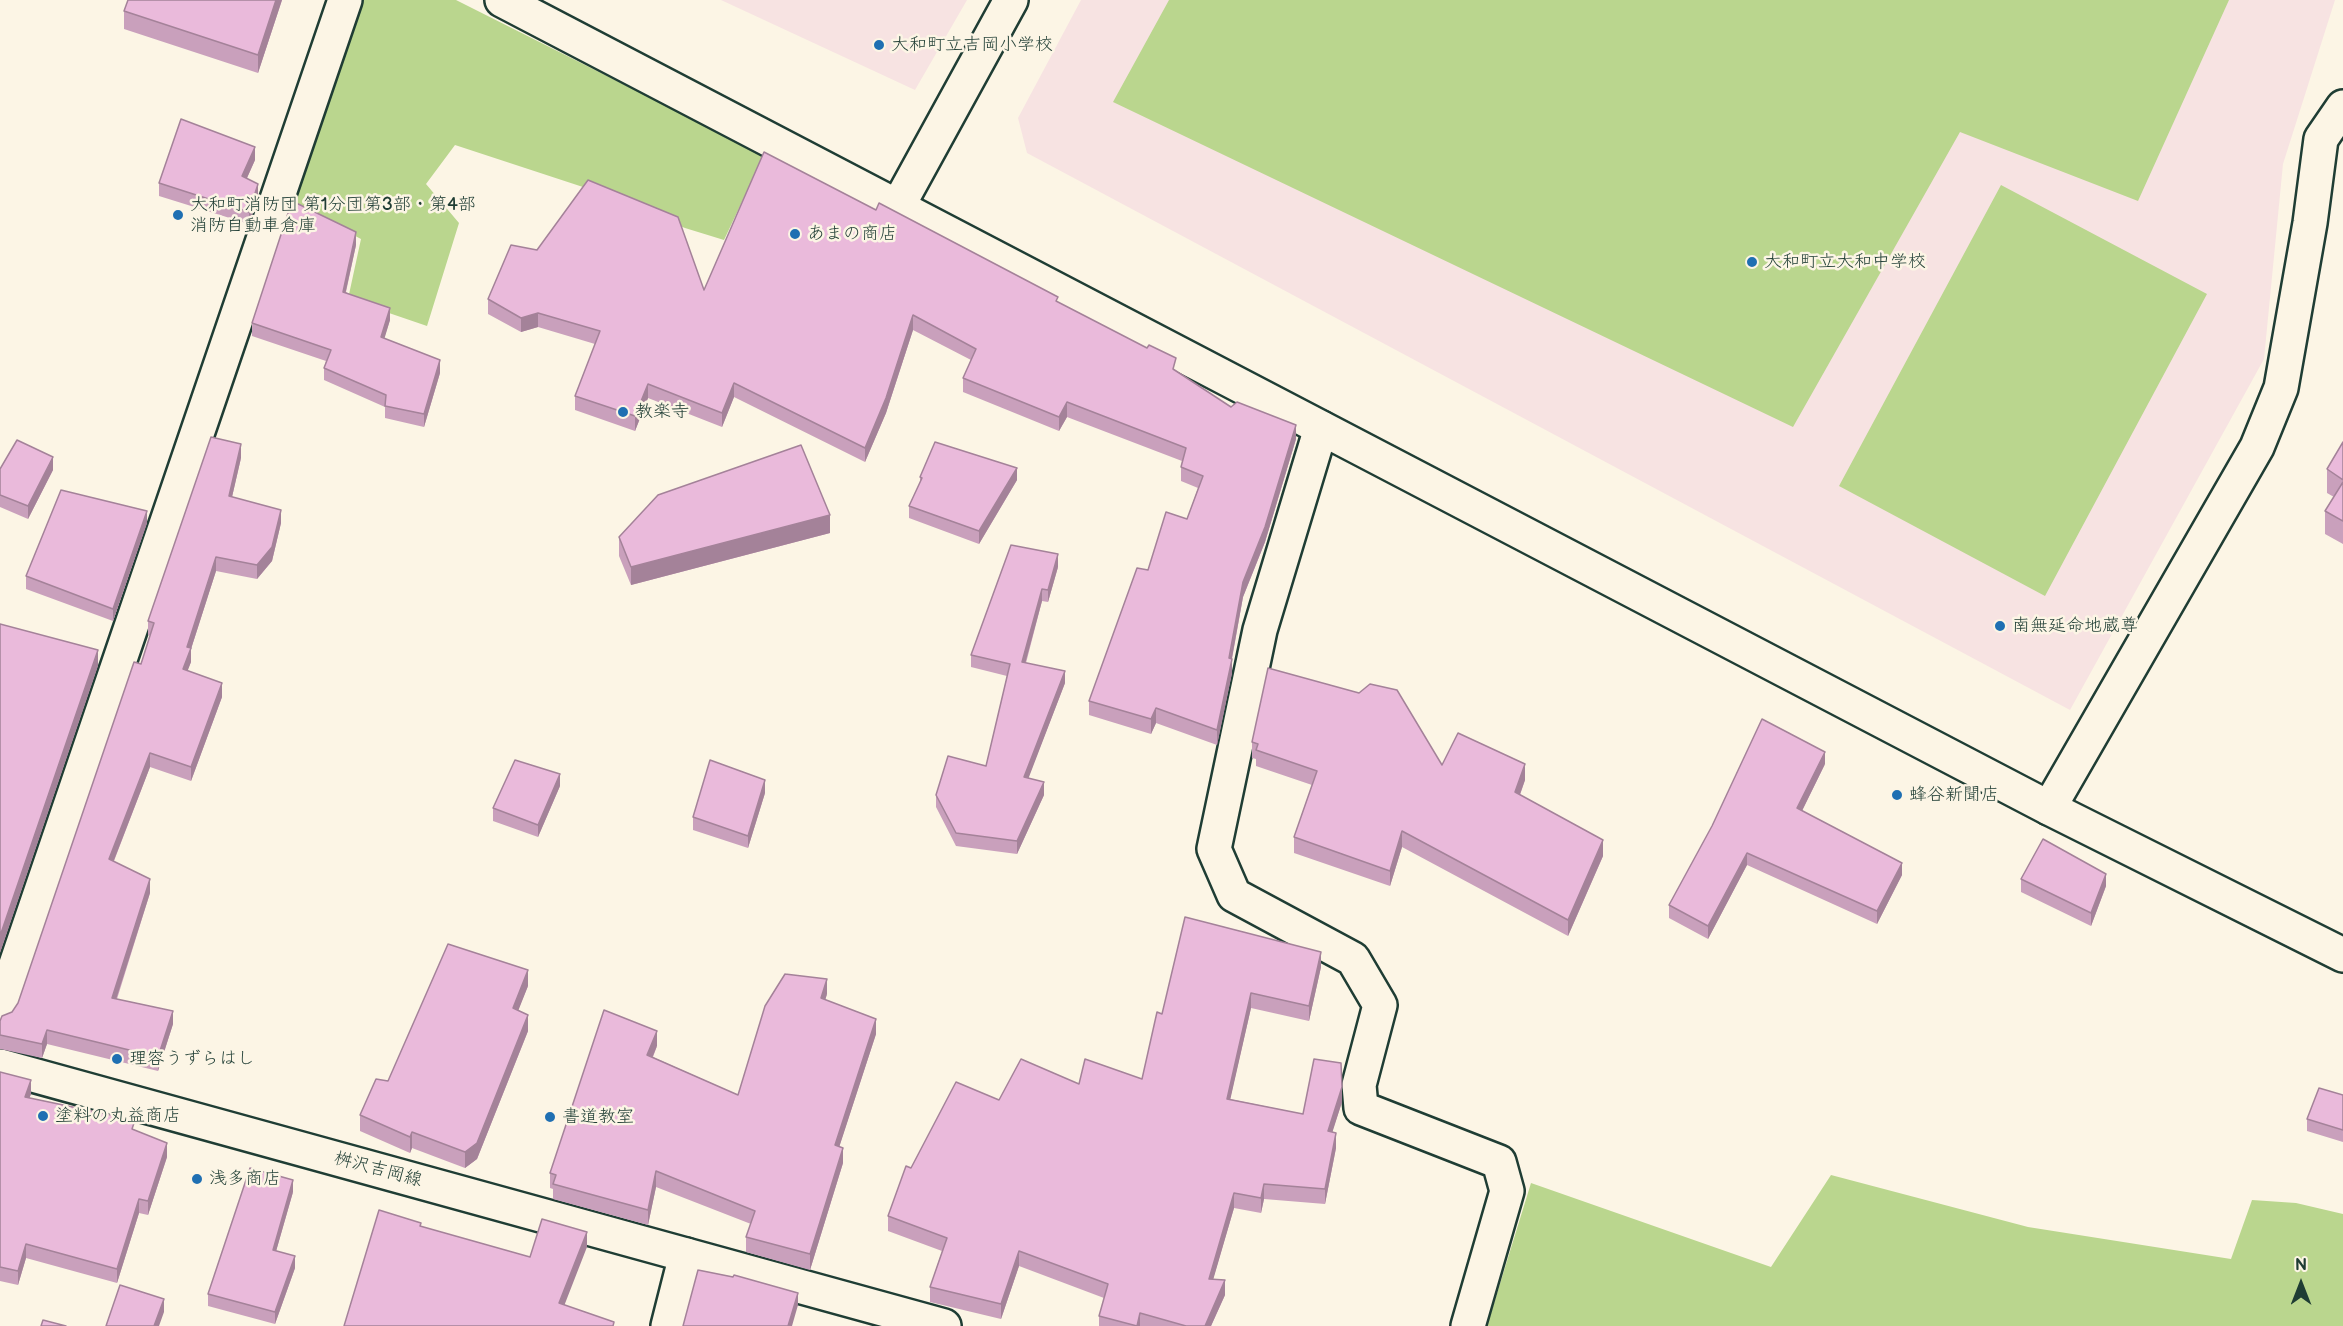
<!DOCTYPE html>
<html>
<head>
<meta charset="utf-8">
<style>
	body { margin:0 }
	#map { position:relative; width:2343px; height:1326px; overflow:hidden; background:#fcf5e5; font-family:"Balsamiq Sans",sans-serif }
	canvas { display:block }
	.north { position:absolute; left:2271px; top:1254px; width:60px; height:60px; -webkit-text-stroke:4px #fcf5e5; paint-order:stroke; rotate:0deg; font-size:16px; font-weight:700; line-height:24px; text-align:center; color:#1f3d34 }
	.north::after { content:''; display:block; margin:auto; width:21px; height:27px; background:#1f3d34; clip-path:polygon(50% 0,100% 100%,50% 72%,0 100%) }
</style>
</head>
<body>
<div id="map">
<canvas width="2343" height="1326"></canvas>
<div class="north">N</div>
</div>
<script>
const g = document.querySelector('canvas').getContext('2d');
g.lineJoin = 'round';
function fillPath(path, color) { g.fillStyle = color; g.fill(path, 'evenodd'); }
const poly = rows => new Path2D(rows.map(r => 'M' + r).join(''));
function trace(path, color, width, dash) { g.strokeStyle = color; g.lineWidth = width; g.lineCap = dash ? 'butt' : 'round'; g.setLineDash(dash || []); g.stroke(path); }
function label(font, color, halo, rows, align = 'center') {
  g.font = font + ' "Balsamiq Sans","Klee One",sans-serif'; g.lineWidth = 5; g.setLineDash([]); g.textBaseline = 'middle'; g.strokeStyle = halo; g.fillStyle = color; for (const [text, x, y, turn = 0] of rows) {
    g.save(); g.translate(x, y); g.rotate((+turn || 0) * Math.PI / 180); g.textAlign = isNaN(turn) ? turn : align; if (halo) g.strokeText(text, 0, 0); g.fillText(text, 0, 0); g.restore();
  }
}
fillPath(poly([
	[721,0,967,0,915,90],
	[1081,0,2335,0,2283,164,2264,359,2070,710,1027,153,1018,118]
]), '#f7e3e2');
fillPath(poly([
	[361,0,456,0,764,155,724,240,685,228,586,188,455,145,426,184,459,223,427,326,348,299,361,239,290,202],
	[1169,0,2229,0,2138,201,1960,132,1793,427,1113,102],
	[2001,185,2207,294,2045,596,1839,486],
	[1831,1175,2028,1227,2231,1259,2252,1200,2296,1203,2343,1214,2343,1326,1487,1326,1531,1183,1771,1267]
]), '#bad68e');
const minor = poly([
	[898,206,1011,0],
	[1321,428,1260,630,1214,849,1234,895,1353,959,1380,1005,1359,1085,1361,1108,1499,1162,1507,1191,1468,1326],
	[2049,808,2257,447,2281,388,2310,223,2321,139,2343,107],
	[0,1011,345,0],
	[686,1255,944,1326]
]);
const tertiary = poly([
	[502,0,2049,808,2343,955]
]);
const secondary = poly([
	[0,1066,686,1255,668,1326]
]);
trace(minor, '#1f3d34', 38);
trace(tertiary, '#1f3d34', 38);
trace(secondary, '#1f3d34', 38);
trace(minor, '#fcf5e5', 33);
trace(tertiary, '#fcf5e5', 33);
trace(secondary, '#fcf5e5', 33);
fillPath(poly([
	[128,0,282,0,258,73,124,29,124,11],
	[255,160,247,178,258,197,249,224,159,196,159,183],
	[876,210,1058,302,1176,371,1231,407,1296,439,1265,542,1243,597,1232,659,1232,673,1217,745,1156,723,1151,734,1089,715,1089,701,1148,570,1187,519,1198,488,1181,481,1181,467,1182,461,1067,417,1059,431,963,392,963,378,971,360,913,330,886,413,865,462,734,397,722,427,648,398,635,431,575,410,575,396,595,344,538,327,521,332,488,314,488,299,704,290],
	[356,245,346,292,390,320,384,338,440,373,424,427,385,418,385,407,324,380,324,368,326,361,252,336,252,323],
	[2343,442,2343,544,2325,534,2325,511,2334,497,2327,493,2327,469],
	[241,458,232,497,281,523,272,561,257,579,216,571,191,649,191,662,187,671,222,697,191,781,150,767,114,861,150,893,117,999,173,1024,158,1071,47,1044,42,1058,0,1049,0,1021,12,1012,18,1003,141,664,150,635,148,635,148,621],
	[0,469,53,470,28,519,0,507],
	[920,477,1017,480,979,544,909,518,909,506,920,482],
	[147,523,113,621,26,589,26,576],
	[830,533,631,585,619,556,619,537],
	[1058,567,1048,602,1042,601,1026,663,1065,683,1028,778,1044,795,1017,854,956,846,936,807,936,795,986,766,1007,676,971,667,971,655],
	[1252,742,1442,765,1525,780,1520,795,1603,856,1568,936,1402,847,1390,886,1294,853,1294,837,1312,785,1256,766,1256,759,1252,758],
	[1825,764,1802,811,1902,875,1877,924,1747,865,1708,939,1669,918,1669,905],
	[560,786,538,837,493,821,493,808],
	[765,793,748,848,693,830,693,817],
	[2021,879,2106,886,2091,926,2021,892],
	[1321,967,1309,1021,1251,1008,1230,1099,1303,1114,1342,1102,1332,1132,1336,1148,1325,1204,1264,1199,1261,1213,1234,1208,1213,1279,1225,1295,1211,1326,1099,1326,1099,1316,1104,1298,1019,1266,1001,1319,930,1302,930,1287,942,1251,888,1231,888,1216,911,1168,999,1100,1079,1084,1142,1079,1162,1014],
	[528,986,518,1010,528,1031,477,1159,465,1168,412,1148,410,1153,360,1131,360,1115,388,1081],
	[827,994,825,1000,876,1034,839,1147,843,1163,810,1270,746,1252,746,1237,751,1224,656,1187,648,1225,553,1199,553,1189,550,1188,550,1173,657,1046,653,1057,738,1095],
	[0,1072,31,1094,29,1098,135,1130,167,1157,148,1215,139,1213,117,1283,26,1258,18,1285,0,1281],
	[2343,1095,2343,1142,2307,1131,2307,1119],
	[293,1192,276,1251,295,1268,275,1324,208,1306,208,1294]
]), '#c9a0bc');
fillPath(poly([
	[276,0,282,0,258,73,258,55],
	[255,147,255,160,242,189,242,176],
	[258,184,258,197,249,224,249,212],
	[356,232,356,245,343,304,343,292],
	[390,308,390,320,381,350,381,337],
	[538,313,538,327,521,332,521,318],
	[913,315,913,330,886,413,865,462,865,448],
	[440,360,440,373,424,427,424,414],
	[734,383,734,397,722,427,722,413],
	[648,384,648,398,635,431,635,416],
	[1067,402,1067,417,1059,431,1059,417],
	[1296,425,1296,439,1265,542,1243,597,1231,663,1232,659,1232,673,1217,745,1217,730,1243,582],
	[241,444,241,458,229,510,229,496],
	[53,457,53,470,28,519,28,506],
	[1017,468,1017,480,979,544,979,531],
	[281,510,281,523,272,561,257,579,257,565],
	[147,511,147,523,113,621,113,609],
	[830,515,830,533,631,585,631,567],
	[1058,554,1058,567,1048,602,1048,590],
	[216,557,216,571,191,649,191,662,183,683,183,669,187,647],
	[1042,589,1042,601,1022,675,1022,662],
	[98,650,98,666,0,953,0,936],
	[1065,671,1065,683,1024,790,1024,777],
	[222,683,222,697,191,781,191,767],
	[1156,708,1156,723,1151,734,1151,719],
	[1825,752,1825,764,1797,821,1797,808],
	[150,753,150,767,109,873,109,859],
	[1525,764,1525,780,1515,808,1515,792],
	[560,774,560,786,538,837,538,825],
	[765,780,765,793,748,848,748,836],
	[1044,782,1044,795,1017,854,1017,841],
	[1402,831,1402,847,1390,886,1390,871],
	[1603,840,1603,856,1568,936,1568,920],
	[1747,853,1747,865,1708,939,1708,926],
	[1902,863,1902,875,1877,924,1877,911],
	[2106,874,2106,886,2091,926,2091,913],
	[150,879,150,893,112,1012,112,998],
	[1321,952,1321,967,1309,1021,1309,1006],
	[528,970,528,986,513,1024,513,1008],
	[827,979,827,994,821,1014,821,998],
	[1251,993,1251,1008,1227,1114,1227,1099],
	[173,1011,173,1024,158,1071,158,1057],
	[528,1015,528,1031,477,1159,465,1168,465,1152],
	[876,1019,876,1034,835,1160,835,1145],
	[47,1030,47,1044,42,1058,42,1044],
	[657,1031,657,1046,647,1070,647,1055],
	[31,1080,31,1094,25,1110,25,1097],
	[1342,1087,1342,1102,1328,1146,1328,1131],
	[412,1132,412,1148,410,1153,410,1137],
	[1336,1133,1336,1148,1325,1204,1325,1189],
	[167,1143,167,1157,148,1215,148,1201],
	[843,1148,843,1163,810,1270,810,1254],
	[656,1171,656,1187,648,1225,648,1210],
	[293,1180,293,1192,273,1262,273,1250],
	[1264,1184,1264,1199,1261,1213,1261,1198],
	[1234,1193,1234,1208,1209,1294,1209,1279],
	[139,1199,139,1213,117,1283,117,1269],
	[587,1232,587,1247,559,1319,559,1303],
	[26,1244,26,1258,18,1285,18,1271],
	[1019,1251,1019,1266,1001,1319,1001,1304],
	[295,1256,295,1268,275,1324,275,1312],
	[1225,1280,1225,1295,1211,1326,1205,1326],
	[798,1293,798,1305,792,1326,788,1326],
	[164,1299,164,1312,159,1326,154,1326],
	[1140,1313,1140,1326,1137,1326]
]), '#a48299');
const building = poly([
	[128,0,276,0,258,55,124,11,128,0],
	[181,119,255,147,242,176,258,184,249,212,159,183,181,119],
	[764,152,876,210,879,203,1058,297,1056,301,1147,348,1149,345,1176,358,1173,369,1231,407,1237,402,1296,425,1265,527,1243,582,1229,658,1232,659,1217,730,1156,708,1151,719,1089,701,1137,568,1148,570,1166,512,1187,519,1203,476,1181,467,1186,448,1067,402,1059,417,963,378,976,349,913,315,886,398,865,448,734,383,722,413,648,384,635,416,575,396,600,331,538,313,521,318,488,299,511,245,537,250,588,180,678,217,704,290,764,152],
	[292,201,356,232,343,292,390,308,381,337,440,360,424,414,385,406,386,395,324,368,331,350,252,323,292,201],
	[211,437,241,444,229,496,281,510,272,547,257,565,216,557,187,647,191,648,183,669,222,683,191,767,150,753,109,859,150,879,112,998,173,1011,158,1057,47,1030,42,1044,0,1035,0,1021,2,1016,12,1012,18,1003,134,662,141,664,154,623,148,621,211,437],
	[17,440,53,457,28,506,0,495,0,469,17,440],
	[935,442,1017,468,979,531,909,506,922,478,920,477,935,442],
	[2343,442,2343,480,2327,469,2343,442],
	[801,445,830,515,631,567,619,537,658,495,801,445],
	[2343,482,2343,521,2325,511,2343,482],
	[61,490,147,511,113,609,26,576,61,490],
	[1011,545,1058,554,1048,590,1042,589,1022,662,1065,671,1024,777,1044,782,1017,841,956,833,936,795,948,756,986,766,1010,664,971,655,1011,545],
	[0,624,98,650,0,936,0,624],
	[1268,668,1359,693,1370,684,1397,690,1442,765,1458,733,1525,764,1515,792,1603,840,1568,920,1402,831,1390,871,1294,837,1317,771,1256,750,1258,744,1252,742,1268,668],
	[1762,719,1825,752,1797,808,1902,863,1877,911,1747,853,1708,926,1669,905,1712,826,1762,719],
	[515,760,560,774,538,825,493,808,515,760],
	[710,760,765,780,748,836,693,817,710,760],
	[2043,839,2106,874,2091,913,2021,879,2043,839],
	[1185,917,1321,952,1309,1006,1251,993,1227,1099,1303,1114,1314,1059,1341,1063,1342,1087,1328,1131,1336,1133,1325,1189,1264,1184,1261,1198,1234,1193,1209,1279,1225,1280,1205,1326,1186,1326,1140,1313,1137,1326,1099,1316,1108,1284,1019,1251,1001,1304,930,1287,947,1238,888,1216,906,1166,911,1168,956,1082,999,1100,1021,1059,1079,1084,1085,1059,1142,1079,1157,1012,1162,1014,1185,917],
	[448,944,528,970,513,1008,528,1015,477,1143,465,1152,412,1132,410,1137,360,1115,376,1079,388,1081,448,944],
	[785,974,827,979,821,998,876,1019,835,1145,843,1148,810,1254,746,1237,755,1211,656,1171,648,1210,553,1184,556,1175,550,1173,604,1010,657,1031,647,1055,738,1095,765,1006,785,974],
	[0,1072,31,1080,25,1097,135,1120,132,1129,167,1143,148,1201,139,1199,117,1269,26,1244,18,1271,0,1267,0,1072],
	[2319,1088,2343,1095,2343,1130,2307,1119,2319,1088],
	[250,1168,293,1180,273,1250,295,1256,275,1312,208,1294,250,1168],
	[379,1210,421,1223,420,1226,530,1257,542,1219,587,1232,559,1303,614,1322,613,1326,344,1326,379,1210],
	[698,1270,733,1277,734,1275,798,1293,788,1326,683,1326,698,1270],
	[120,1285,164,1299,154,1326,106,1326,120,1285],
	[43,1320,66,1326,41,1326,43,1320]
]);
fillPath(building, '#eabadb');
trace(building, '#a48299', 1.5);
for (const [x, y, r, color] of [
	[879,45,6,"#1f6fb2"],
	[178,215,6,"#1f6fb2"],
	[795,234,6,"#1f6fb2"],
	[1752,262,6,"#1f6fb2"],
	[623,412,6,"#1f6fb2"],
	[2000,626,6,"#1f6fb2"],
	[1897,795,6,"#1f6fb2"],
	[117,1059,6,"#1f6fb2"],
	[43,1116,6,"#1f6fb2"],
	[550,1117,6,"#1f6fb2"],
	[197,1179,6,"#1f6fb2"]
]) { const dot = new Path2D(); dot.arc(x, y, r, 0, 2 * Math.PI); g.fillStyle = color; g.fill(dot); trace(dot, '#fcf5e5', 2); }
label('18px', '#1f3d34', '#fcf5e5', [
	["大和町立吉岡小学校",891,45],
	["大和町消防団 第1分団第3部・第4部",190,205],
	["消防自動車倉庫",190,226],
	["あまの商店",807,234],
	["大和町立大和中学校",1764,262],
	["教楽寺",635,412],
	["南無延命地蔵尊",2012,626],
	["蜂谷新聞店",1909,795],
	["理容うずらはし",129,1059],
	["塗料の丸益商店",55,1116],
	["書道教室",562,1117],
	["浅多商店",209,1179]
], 'left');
label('18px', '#1f3d34', '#fcf5e5', [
	["桝沢吉岡線",378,1170,15]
]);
</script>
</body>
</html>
